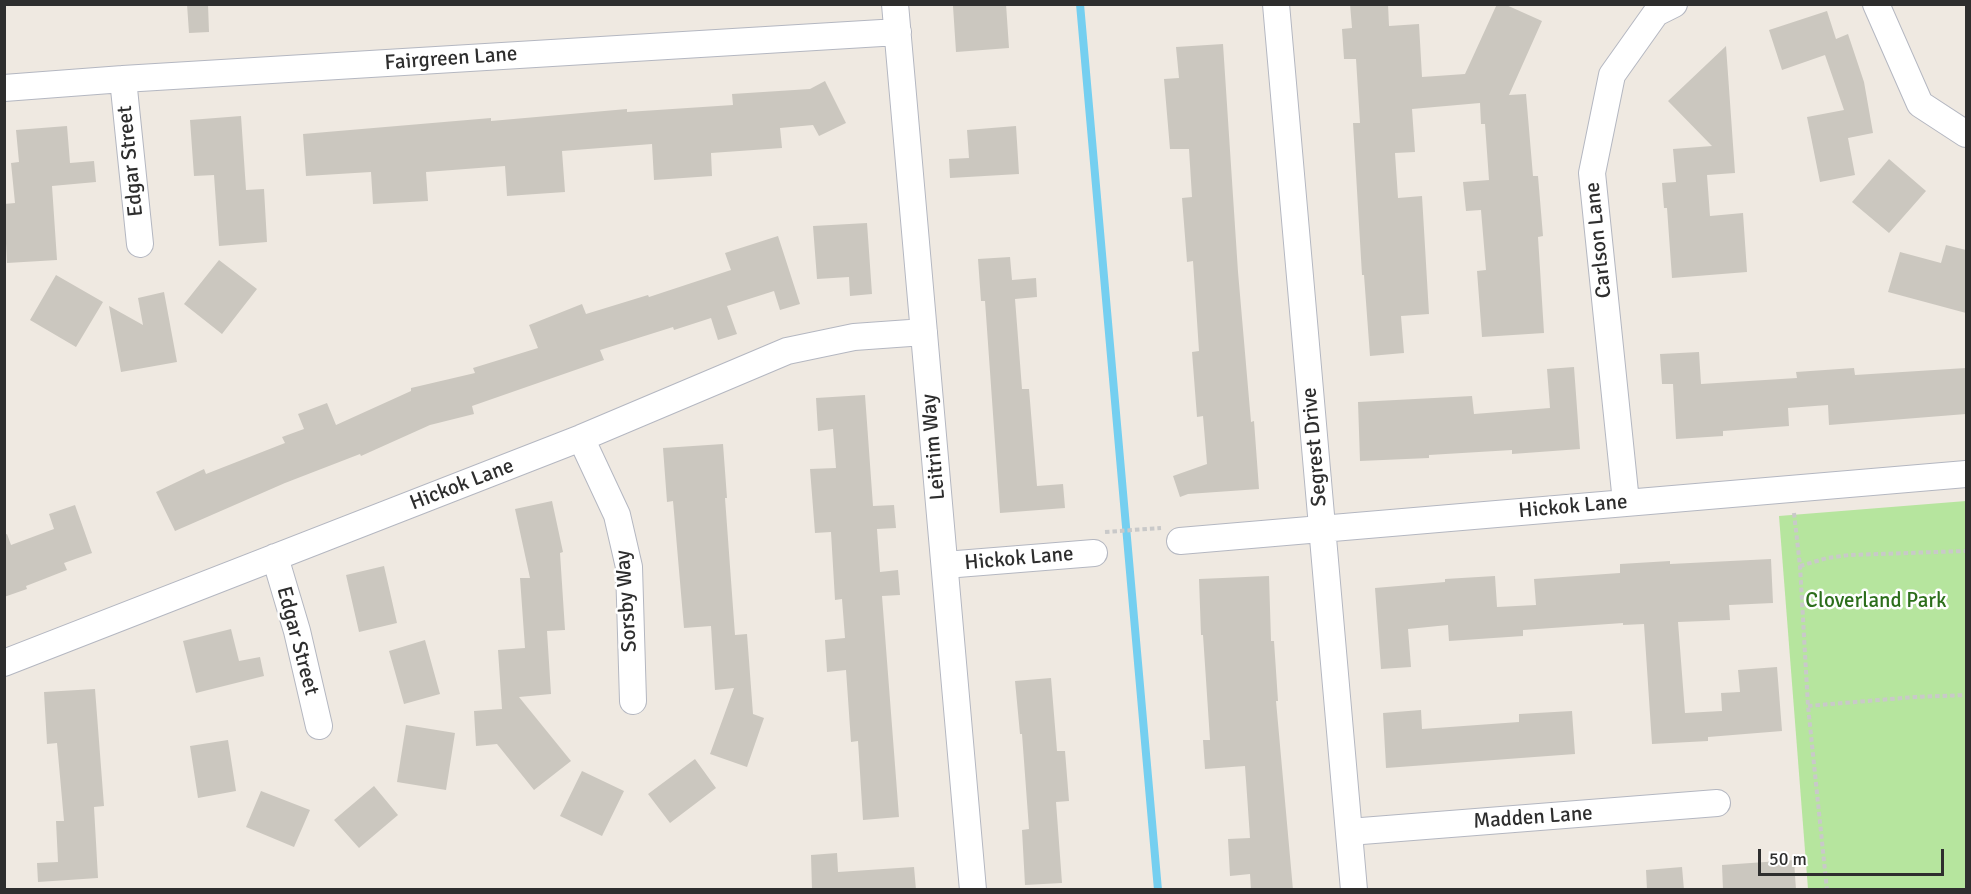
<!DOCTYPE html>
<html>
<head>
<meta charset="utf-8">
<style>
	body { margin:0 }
	#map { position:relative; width:1971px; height:894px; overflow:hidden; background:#efe9e1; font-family:Signika,sans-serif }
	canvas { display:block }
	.frame { position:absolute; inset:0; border:6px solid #2e2e2e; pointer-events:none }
	.scale { position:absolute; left:1758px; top:849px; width:186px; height:27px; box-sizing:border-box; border:3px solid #2e2e2e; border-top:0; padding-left:8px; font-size:18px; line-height:21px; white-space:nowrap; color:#2e2e2e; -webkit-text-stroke:4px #fff; paint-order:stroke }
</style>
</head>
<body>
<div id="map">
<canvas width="1971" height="894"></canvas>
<div class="frame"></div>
<div class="scale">50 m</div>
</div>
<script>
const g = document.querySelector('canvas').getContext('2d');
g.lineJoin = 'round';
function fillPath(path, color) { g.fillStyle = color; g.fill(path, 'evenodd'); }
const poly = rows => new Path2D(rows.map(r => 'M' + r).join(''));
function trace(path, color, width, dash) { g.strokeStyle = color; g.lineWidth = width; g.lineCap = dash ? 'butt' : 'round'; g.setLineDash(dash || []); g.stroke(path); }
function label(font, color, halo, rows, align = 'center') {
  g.font = font + ' Signika,sans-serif'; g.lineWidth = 5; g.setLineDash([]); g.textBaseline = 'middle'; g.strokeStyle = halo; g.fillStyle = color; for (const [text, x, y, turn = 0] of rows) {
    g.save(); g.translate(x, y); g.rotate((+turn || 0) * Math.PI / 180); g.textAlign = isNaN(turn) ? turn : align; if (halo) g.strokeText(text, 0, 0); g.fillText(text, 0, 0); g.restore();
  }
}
fillPath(poly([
	[1966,501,1966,889,1808,889,1779,516]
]), '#b6e59e');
trace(poly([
	[1080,4,1158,890]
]), '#75cff0', 8);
fillPath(poly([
	[187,4,208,4,209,32,189,33],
	[973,4,1006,4,1009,48,956,52,953,6],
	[1350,4,1388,4,1389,26,1419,24,1422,77,1465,74,1497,4,1504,4,1542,21,1509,95,1526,94,1533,176,1538,176,1543,236,1538,237,1544,333,1482,337,1477,271,1486,270,1481,210,1466,211,1463,182,1489,180,1485,124,1481,124,1480,103,1412,109,1415,152,1395,153,1398,198,1422,196,1429,314,1401,316,1404,353,1370,356,1364,275,1362,275,1353,123,1360,123,1356,59,1344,59,1342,29,1352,28],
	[1827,11,1836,39,1848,34,1864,82,1873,133,1848,138,1855,175,1820,182,1807,117,1844,110,1825,55,1782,70,1769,30],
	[1223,44,1238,272,1251,422,1254,421,1259,489,1188,494,1180,497,1173,476,1207,464,1203,416,1197,417,1192,352,1199,351,1193,261,1187,262,1182,198,1192,197,1189,149,1170,149,1164,79,1179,78,1176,47],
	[1726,46,1735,173,1707,175,1710,216,1743,213,1747,272,1672,278,1667,208,1664,208,1662,183,1676,182,1673,149,1712,146,1668,101],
	[825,81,846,123,819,136,813,125,780,128,782,148,711,153,712,176,654,180,652,144,562,151,565,192,507,196,505,166,426,172,428,201,373,204,371,172,306,176,303,134,491,118,491,121,627,109,627,112,733,105,732,94,810,89],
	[241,116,246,190,264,189,267,242,219,246,214,175,194,176,190,120],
	[67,126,70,163,94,161,96,182,52,186,57,260,7,263,4,204,15,203,11,163,19,162,16,130],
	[1016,126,1019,174,950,178,949,159,969,158,967,130],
	[1889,159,1926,191,1889,233,1852,202],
	[867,223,872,294,850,296,849,277,817,279,813,226],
	[778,236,800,304,780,310,774,291,727,306,737,334,718,340,711,318,674,330,673,327,600,350,604,360,472,406,474,414,430,425,361,456,360,454,285,483,175,531,156,492,204,469,206,474,285,443,282,437,304,429,298,414,327,403,336,425,411,391,411,388,475,373,473,368,538,348,529,325,582,304,586,314,648,295,649,297,731,270,725,253],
	[1946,245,1966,250,1966,313,1888,292,1900,252,1941,263],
	[1010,257,1012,280,1036,278,1037,297,1015,299,1022,389,1029,389,1037,486,1063,484,1065,508,1000,513,985,301,981,301,978,259],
	[219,260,257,289,222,334,184,304],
	[56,275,103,302,76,347,30,320],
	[164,292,177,362,121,372,109,306,143,325,138,298],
	[1699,352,1701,384,1797,378,1796,372,1854,368,1855,375,1966,368,1966,414,1829,425,1828,405,1788,408,1789,426,1723,431,1723,436,1676,439,1673,384,1662,384,1660,354],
	[1574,367,1580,449,1512,454,1512,450,1429,455,1429,458,1360,461,1358,402,1472,396,1474,414,1550,408,1547,369],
	[865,395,873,506,894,505,896,528,877,529,880,572,898,570,900,595,882,596,899,817,863,820,858,741,851,742,846,670,827,672,825,640,845,638,842,599,835,600,831,532,815,533,810,469,836,468,833,429,818,431,816,398],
	[723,444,727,498,725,498,735,635,747,634,753,714,764,718,747,767,710,754,734,688,715,690,711,626,684,628,673,501,667,502,663,448],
	[552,501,563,552,560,553,565,630,547,631,551,694,519,697,571,761,534,790,497,744,476,746,474,711,502,709,498,650,525,648,520,578,530,578,515,509],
	[75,505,92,553,64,563,67,570,26,586,27,589,4,597,4,535,7,534,11,545,54,529,49,514],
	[1771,559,1773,603,1729,605,1730,620,1678,622,1685,713,1722,711,1721,693,1740,692,1738,670,1777,667,1782,731,1708,737,1708,741,1652,744,1644,624,1623,625,1623,623,1523,630,1523,636,1449,641,1448,625,1408,629,1411,667,1381,669,1375,588,1445,582,1445,579,1495,576,1497,607,1536,605,1534,579,1620,573,1620,564,1670,561,1670,564],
	[384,566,397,623,359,632,346,575],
	[1269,576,1271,641,1274,641,1278,701,1276,701,1293,890,1251,890,1250,874,1230,876,1228,839,1250,838,1245,766,1205,769,1203,740,1210,740,1203,635,1201,635,1199,579],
	[231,629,239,661,260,657,264,676,196,693,183,641],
	[425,640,440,694,404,704,389,651],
	[1051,678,1057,751,1065,751,1069,801,1056,802,1062,883,1025,885,1022,830,1029,829,1022,734,1020,734,1015,681],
	[95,689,104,806,94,807,98,878,38,882,37,863,58,862,56,821,64,821,57,743,47,744,44,692],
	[1421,710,1422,729,1519,722,1519,714,1572,711,1575,754,1386,768,1383,713],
	[406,725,455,733,446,790,397,782],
	[228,740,236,791,198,798,190,746],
	[695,759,716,788,670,823,648,794],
	[582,771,624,791,602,836,560,816],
	[374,786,398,815,359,848,334,820],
	[261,791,310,810,294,847,246,827],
	[837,853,838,872,914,867,916,890,812,890,811,855],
	[1794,860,1796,890,1723,890,1722,865],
	[1682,867,1684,890,1647,890,1646,870]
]), '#cbc7bf');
const minor = poly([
	[895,4,973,890],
	[1276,4,1354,890],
	[1876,4,1920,104,1966,134],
	[123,79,140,244],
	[4,88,123,79,898,32],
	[581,438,617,515,629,567,633,701],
	[1626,502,1592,173,1612,75,1656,13,1674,4],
	[1180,541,1966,474],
	[275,557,297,631,319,726],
	[945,565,1094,553],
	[4,663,581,438,787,351,854,337,924,332],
	[1349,832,1717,803]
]);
trace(minor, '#b4b7c1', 28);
trace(poly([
	[1794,513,1800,566,1808,706,1827,890],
	[1105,532,1161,528],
	[1800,566,1827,558,1849,555,1966,551],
	[1808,706,1915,697,1966,695]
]), '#c9c9c9', 4, [4.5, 3]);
trace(minor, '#fff', 26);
label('21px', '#2e2e2e', '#fff', [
	["Fairgreen Lane",451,59,-4],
	["Edgar Street",131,161,-96],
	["Carlson Lane",1599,240,-96],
	["Leitrim Way",934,447,-95],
	["Segrest Drive",1315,447,-95],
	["Hickok Lane",462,485,-21],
	["Hickok Lane",1573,507,-5],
	["Hickok Lane",1019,559,-5],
	["Sorsby Way",627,601,-94],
	["Edgar Street",297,641,75],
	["Madden Lane",1533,818,-4]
]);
label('21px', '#2c6e1b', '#fff', [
	["Cloverland Park",1876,601]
]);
</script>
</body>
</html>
